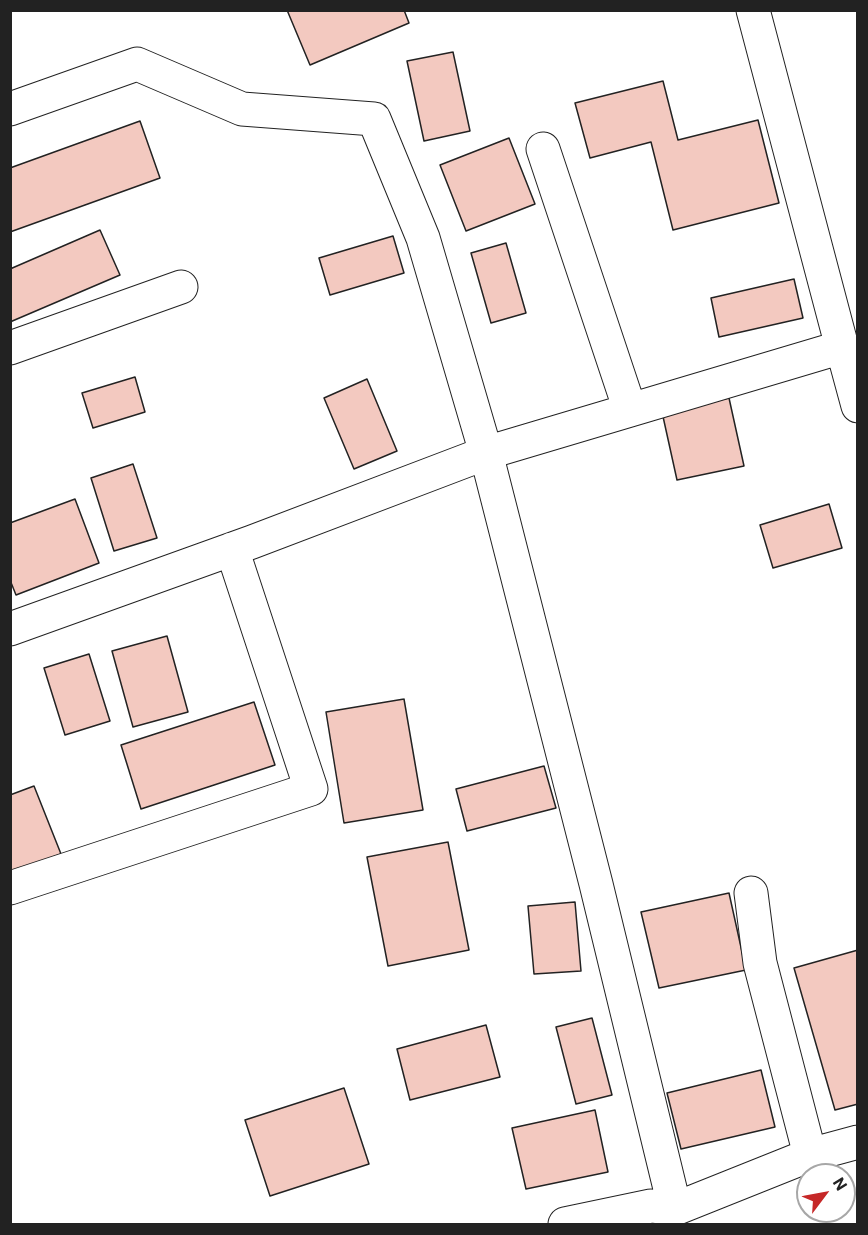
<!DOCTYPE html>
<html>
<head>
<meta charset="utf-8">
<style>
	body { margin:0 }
	#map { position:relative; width:868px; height:1235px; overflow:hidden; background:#fff; font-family:Roboto,sans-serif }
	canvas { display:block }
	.frame { position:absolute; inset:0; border:12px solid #222; pointer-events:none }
	.north { position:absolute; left:796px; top:1163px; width:60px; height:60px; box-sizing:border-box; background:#fff; border:2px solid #a7a7a7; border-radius:50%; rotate:58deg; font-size:16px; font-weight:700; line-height:24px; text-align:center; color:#222 }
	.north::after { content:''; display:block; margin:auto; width:21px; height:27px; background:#c62828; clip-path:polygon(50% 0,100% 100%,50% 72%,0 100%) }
</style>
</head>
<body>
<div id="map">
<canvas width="868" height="1235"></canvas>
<div class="frame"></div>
<div class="north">N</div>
</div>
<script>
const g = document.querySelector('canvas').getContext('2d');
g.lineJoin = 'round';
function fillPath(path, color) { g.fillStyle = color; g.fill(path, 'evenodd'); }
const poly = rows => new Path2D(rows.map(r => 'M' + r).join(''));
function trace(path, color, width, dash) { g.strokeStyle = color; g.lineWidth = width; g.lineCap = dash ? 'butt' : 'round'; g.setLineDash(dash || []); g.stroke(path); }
const building = poly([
	[287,10,404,10,409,23,310,65,287,10],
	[453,52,470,131,424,141,407,61,453,52],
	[663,81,678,140,758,120,779,203,673,230,651,142,590,158,575,103,663,81],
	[140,121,160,178,10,232,10,168,140,121],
	[509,138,535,204,466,231,440,165,509,138],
	[100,230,120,275,10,322,10,269,100,230],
	[393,236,404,273,330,295,319,258,393,236],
	[506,243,526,313,491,323,471,253,506,243],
	[794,279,803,318,719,337,711,298,794,279],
	[135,377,145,412,93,428,82,393,135,377],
	[367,379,397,451,354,469,324,398,367,379],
	[729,398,744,466,677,480,662,412,729,398],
	[133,464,157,538,114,551,91,478,133,464],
	[75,499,99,563,16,595,10,580,10,523,75,499],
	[829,504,842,548,773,568,760,525,829,504],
	[167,636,188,712,133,727,112,651,167,636],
	[89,654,110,721,65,735,44,668,89,654],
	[404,699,423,810,344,823,326,712,404,699],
	[254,702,275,765,141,809,121,745,254,702],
	[544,766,556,808,467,831,456,789,544,766],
	[34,786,61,854,10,874,10,795,34,786],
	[448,842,469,950,388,966,367,857,448,842],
	[729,893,746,970,659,988,641,912,729,893],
	[575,902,581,971,534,974,528,906,575,902],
	[858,950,858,1104,835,1110,794,968,858,950],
	[592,1018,612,1095,576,1104,556,1027,592,1018],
	[486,1025,500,1077,410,1100,397,1049,486,1025],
	[761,1070,775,1127,681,1149,667,1093,761,1070],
	[344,1088,369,1164,270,1196,245,1120,344,1088],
	[595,1110,608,1172,526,1189,512,1128,595,1110]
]);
fillPath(building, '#f3c9c0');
trace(building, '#222', 1.5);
const minor = poly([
	[10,109,137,64,242,109,374,119,423,238,486,453,596,884,675,1209],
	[543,149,630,410],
	[842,347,858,406],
	[10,348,181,287],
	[10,629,252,542,486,453,842,347,753,10],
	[10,888,311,789,232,549],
	[751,893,760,963,810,1155],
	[565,1224,651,1206,675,1209,810,1155,858,1142]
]);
trace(minor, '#222', 35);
trace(minor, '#fff', 33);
</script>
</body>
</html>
